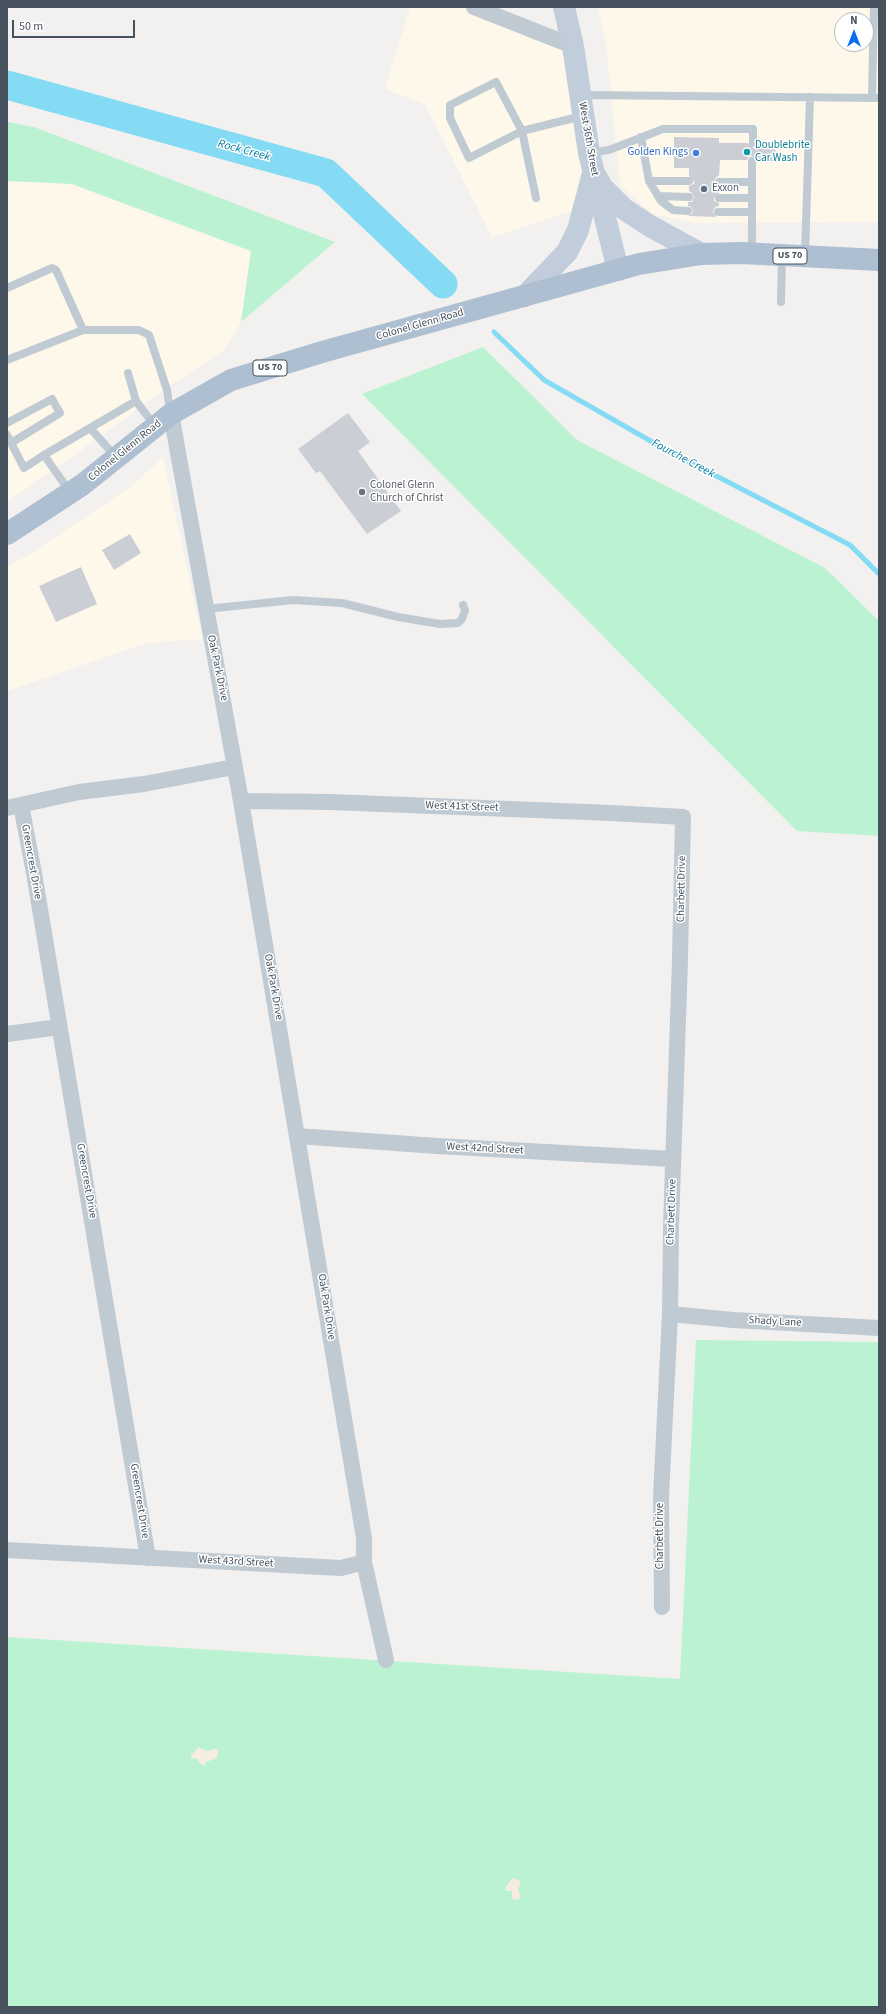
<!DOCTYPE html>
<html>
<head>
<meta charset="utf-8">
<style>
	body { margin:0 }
	#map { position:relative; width:886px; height:2014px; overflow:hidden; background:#f3f0f0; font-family:"Source Sans 3",sans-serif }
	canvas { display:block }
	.frame { position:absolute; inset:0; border:8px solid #46535f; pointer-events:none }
	.north { position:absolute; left:834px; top:12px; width:40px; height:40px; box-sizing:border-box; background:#fff; border:1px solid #b5babf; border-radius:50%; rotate:0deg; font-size:11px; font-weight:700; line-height:16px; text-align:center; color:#46535f }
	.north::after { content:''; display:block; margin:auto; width:14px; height:18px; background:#0a6cf2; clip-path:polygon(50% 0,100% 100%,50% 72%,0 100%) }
	.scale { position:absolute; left:12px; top:20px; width:123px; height:18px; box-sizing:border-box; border:2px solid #46535f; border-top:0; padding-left:5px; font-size:12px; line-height:14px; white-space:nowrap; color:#46535f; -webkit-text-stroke:3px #fff; paint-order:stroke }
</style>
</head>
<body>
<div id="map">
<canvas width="886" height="2014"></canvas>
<div class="frame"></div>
<div class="north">N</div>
<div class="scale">50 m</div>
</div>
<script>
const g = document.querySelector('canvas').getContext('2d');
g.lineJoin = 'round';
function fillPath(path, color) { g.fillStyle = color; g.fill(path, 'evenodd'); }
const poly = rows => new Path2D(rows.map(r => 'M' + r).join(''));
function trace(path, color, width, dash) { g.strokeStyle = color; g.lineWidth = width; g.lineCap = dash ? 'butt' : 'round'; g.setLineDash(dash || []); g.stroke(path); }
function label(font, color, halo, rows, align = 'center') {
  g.font = font + ' "Source Sans 3",sans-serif'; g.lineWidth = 3; g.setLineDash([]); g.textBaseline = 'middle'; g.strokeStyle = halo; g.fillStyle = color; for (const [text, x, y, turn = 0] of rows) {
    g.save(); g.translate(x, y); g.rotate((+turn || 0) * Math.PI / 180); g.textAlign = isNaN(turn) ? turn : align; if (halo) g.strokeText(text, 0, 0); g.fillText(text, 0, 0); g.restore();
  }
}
fillPath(poly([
	[410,7,474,7,573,46,585,207,492,237,425,104,385,89],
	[598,7,879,7,879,222,695,223,652,214,620,185,606,43],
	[842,20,866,20,866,44,842,44],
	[7,180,66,182,251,251,241,322,223,352,166,388,97,439,7,502],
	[163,457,202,639,147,643,7,691,7,566,25,557,132,486]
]), '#fdf8e9');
fillPath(poly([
	[7,122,34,127,335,242,241,322,251,251,72,184,7,181],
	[483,347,577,440,825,568,879,621,879,836,797,831,362,394],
	[696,1340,879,1342,879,2007,7,2007,7,1637,680,1679]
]), '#bbf3d2');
fillPath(poly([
	[198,1747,207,1751,215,1749,218,1750,217,1758,206,1762,205,1765,202,1765,196,1758,191,1759,191,1756],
	[512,1878,521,1881,518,1889,521,1897,517,1900,512,1899,512,1891,507,1891,505,1889]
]), '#f5eee0');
trace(poly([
	[494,332,544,380,668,451,850,545,879,574]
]), '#85dbf3', 5);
trace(poly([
	[7,85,326,173,443,284]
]), '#85dbf3', 29);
fillPath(poly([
	[674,137,719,138,719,143,748,143,753,148,756,148,758,144,776,144,775,161,757,161,752,156,749,156,747,160,720,160,719,176,716,177,714,182,714,185,719,187,719,193,714,198,714,201,719,203,719,206,715,207,713,212,716,217,688,216,692,214,693,211,691,207,688,206,688,202,692,202,694,197,692,193,689,191,689,186,694,184,694,181,689,176,689,168,674,168],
	[348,413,370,442,358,451,401,511,367,534,320,471,316,473,298,449],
	[130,534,141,553,114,570,102,550],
	[81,567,97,604,56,622,39,586]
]), '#cbcfd5');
trace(poly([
	[582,95,879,98],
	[872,98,874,7],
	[641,137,649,181,661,201,673,210,688,211],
	[589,153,609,150,663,129,753,129,753,143],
	[649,181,689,181],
	[719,182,752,182],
	[658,196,689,197],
	[536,198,522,131,469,158,450,118,450,105,496,82,522,131,582,116],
	[719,198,752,198],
	[718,212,752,212],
	[752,252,752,161],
	[805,256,810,97],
	[7,288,52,268,56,270,83,330],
	[781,302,782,256],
	[7,360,83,330,139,330,149,335,167,390,170,412],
	[136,401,155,426],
	[7,423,52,399,60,413,11,443],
	[90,428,116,457],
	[7,435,24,468,44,455],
	[70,492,44,455,136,401,128,373],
	[206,609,293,600,342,603,398,617,440,624,458,623,462,619,465,610,463,605]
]), '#bfcad3', 8);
trace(poly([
	[474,7,573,46],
	[171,414,241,801,364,1538,364,1562,386,1660],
	[241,801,330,802,612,813,683,817,680,960,671,1226,670,1314,661,1497,662,1607],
	[21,805,34,873,148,1558],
	[7,808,79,792,144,784,234,767],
	[7,1034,59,1027],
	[297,1136,437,1146,673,1159],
	[670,1314,733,1320,879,1328],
	[7,1550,341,1568,364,1562]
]), '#bfcad3', 16);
trace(poly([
	[564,7,573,46,589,153,618,270],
	[597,178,602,187,624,209,650,226,701,254],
	[525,296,567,252,578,230,592,177]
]), '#c1cdda', 22);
trace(poly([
	[7,534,82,485,171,414,231,380,322,352,639,264,701,254,742,253,879,260]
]), '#adbfd1', 22);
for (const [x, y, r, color] of [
	[747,152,4,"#0f9aa8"],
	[696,153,4,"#3f7fe0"],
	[704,189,4,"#5c6f8a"],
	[362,492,4,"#6b7280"]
]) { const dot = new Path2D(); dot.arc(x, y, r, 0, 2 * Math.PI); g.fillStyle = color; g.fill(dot); trace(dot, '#fff', 1.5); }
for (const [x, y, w] of [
	[790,256,34],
	[270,368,34]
]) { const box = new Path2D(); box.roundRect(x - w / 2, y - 8, w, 16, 3); g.fillStyle = '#fff'; g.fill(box); trace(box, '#46535f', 1); }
label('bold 10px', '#46535f', null, [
	["US 70",790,256],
	["US 70",270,368]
]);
label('11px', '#46535f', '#fff', [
	["West 36th Street",588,139,80],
	["Colonel Glenn Road",420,325,-16],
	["Colonel Glenn Road",125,451,-39],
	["Oak Park Drive",217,668,78],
	["West 41st Street",462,807,2],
	["Greencrest Drive",31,862,80],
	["Charbett Drive",682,889,-89],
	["Oak Park Drive",273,987,80],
	["West 42nd Street",485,1149,3],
	["Greencrest Drive",86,1181,80],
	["Charbett Drive",672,1212,-88],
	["Oak Park Drive",326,1307,81],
	["Shady Lane",775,1322,3],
	["Greencrest Drive",139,1501,81],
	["Charbett Drive",661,1536,-90],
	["West 43rd Street",236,1562,3]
]);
label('11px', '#0d838f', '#fff', [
	["Doublebrite",755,146],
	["Car Wash",755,159]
], 'left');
label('11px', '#366cbe', '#fff', [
	["Golden Kings",688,153]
], 'right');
label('11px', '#4e5e75', '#fff', [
	["Exxon",712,189]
], 'left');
label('11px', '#5b616d', '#fff', [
	["Colonel Glenn",370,486],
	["Church of Christ",370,499]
], 'left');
label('italic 12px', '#037c9e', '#fff', [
	["Rock Creek",244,151,15],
	["Fourche Creek",683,459,28]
]);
</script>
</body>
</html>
